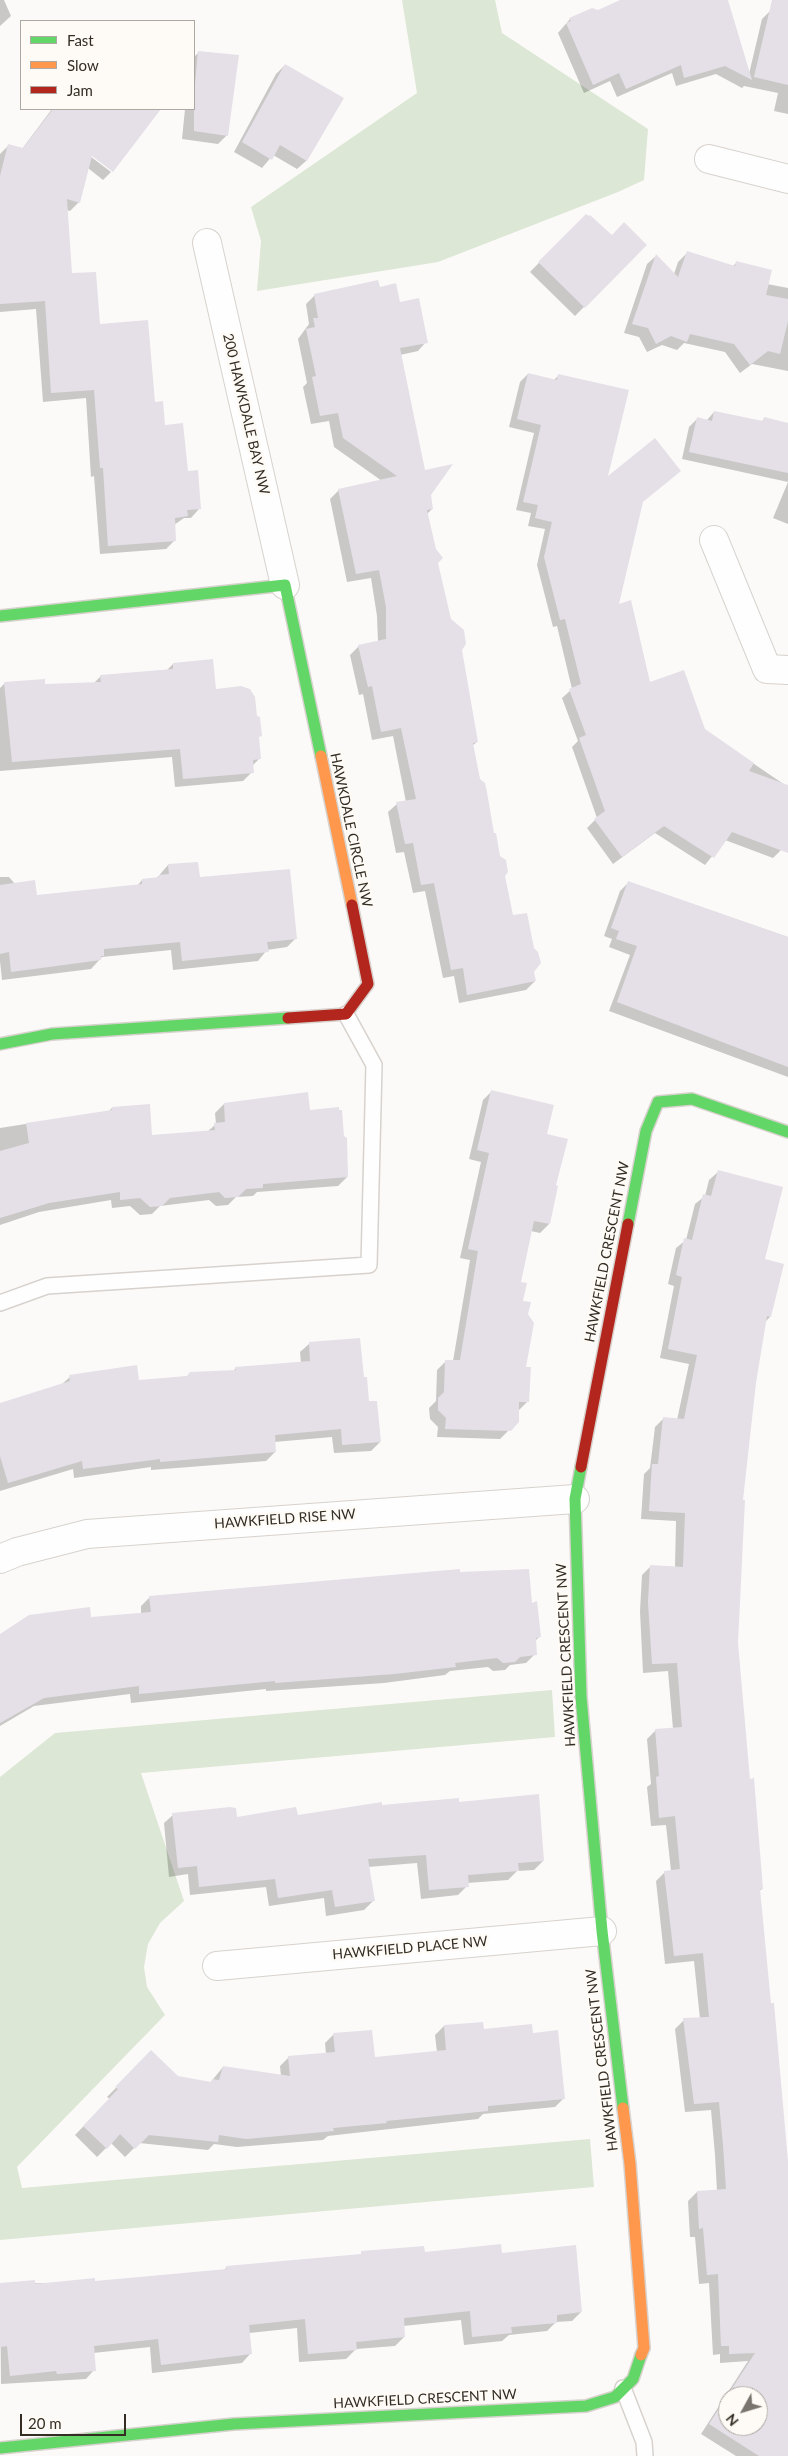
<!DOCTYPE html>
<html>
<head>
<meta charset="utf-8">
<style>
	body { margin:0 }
	#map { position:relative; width:788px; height:2456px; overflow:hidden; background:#fcfaf8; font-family:Lato,sans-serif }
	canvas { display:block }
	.legend { position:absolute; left:20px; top:20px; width:175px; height:90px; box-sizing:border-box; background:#fefbf6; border:1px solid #ada9a2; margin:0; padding:6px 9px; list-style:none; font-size:15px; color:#332d24 }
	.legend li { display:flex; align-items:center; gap:10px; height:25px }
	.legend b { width:25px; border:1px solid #ada9a2 }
	.north { position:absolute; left:718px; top:2386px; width:50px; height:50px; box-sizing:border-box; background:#fefbf6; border:1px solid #ada9a2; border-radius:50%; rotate:231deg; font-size:14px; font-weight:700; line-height:20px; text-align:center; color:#332d24 }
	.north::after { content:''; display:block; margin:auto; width:18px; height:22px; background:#79756e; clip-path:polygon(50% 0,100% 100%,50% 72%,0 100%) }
	.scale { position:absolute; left:20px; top:2414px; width:106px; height:22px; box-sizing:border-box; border:2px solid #332d24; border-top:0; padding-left:6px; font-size:15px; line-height:18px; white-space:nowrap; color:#332d24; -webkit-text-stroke:4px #fefbf6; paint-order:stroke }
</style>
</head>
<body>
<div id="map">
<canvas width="788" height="2456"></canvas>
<ul class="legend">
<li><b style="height:6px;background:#63d668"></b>Fast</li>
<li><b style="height:6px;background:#ff974d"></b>Slow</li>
<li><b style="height:6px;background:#b3261e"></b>Jam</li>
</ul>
<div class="north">N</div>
<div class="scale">20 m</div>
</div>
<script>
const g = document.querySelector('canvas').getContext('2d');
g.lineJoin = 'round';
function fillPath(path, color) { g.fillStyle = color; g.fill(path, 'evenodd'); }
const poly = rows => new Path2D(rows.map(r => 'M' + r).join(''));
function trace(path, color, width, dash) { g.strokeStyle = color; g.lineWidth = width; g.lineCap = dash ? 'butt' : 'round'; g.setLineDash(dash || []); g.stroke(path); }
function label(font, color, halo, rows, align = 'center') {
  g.font = font + ' Lato,sans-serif'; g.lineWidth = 5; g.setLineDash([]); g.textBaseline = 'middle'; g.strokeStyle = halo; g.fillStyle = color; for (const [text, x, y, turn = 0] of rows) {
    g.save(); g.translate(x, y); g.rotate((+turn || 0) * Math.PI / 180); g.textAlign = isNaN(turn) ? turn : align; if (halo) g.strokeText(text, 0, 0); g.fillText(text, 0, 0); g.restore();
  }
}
fillPath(poly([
	[402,0,495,0,502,33,648,129,644,180,618,192,438,262,257,291,261,241,251,207,417,93],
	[552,1690,555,1737,141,1773,184,1901,160,1923,148,1944,144,1967,147,1987,165,2015,17,2167,22,2188,590,2139,594,2187,0,2240,0,1777,55,1733]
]), '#dce7d5');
fillPath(poly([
	[0,0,4,0,11,16,0,26],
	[623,0,727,0,749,74,762,19,771,10,788,14,788,114,774,111,778,93,744,86,742,88,716,74,676,86,672,73,617,97,610,81,584,93,558,33,570,19,598,11],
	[199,52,227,135,218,144,182,139,185,109,194,109,194,57],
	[285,65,342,98,306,161,297,169,273,155,262,168,234,152,276,74],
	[52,109,138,109,152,119,88,151,86,153,111,172,103,180,88,168,79,202,70,211,66,210,71,274,99,326,154,403,187,472,199,509,191,518,184,518,174,525,175,540,166,549,100,554,94,476,91,477,86,398,43,402,36,309,0,312,0,154,8,146,22,149],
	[586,215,612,236,645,245,575,316,530,272],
	[687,253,732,267,736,263,767,284,788,288,788,371,752,364,740,373,725,352,684,343,677,350,662,345,647,352,639,337,624,333,647,264,656,256,674,274,678,262],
	[379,288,399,304,426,342,418,351,400,355,432,509,427,514,450,620,461,650,477,742,472,746,493,835,512,917,535,981,526,990,459,1003,454,976,443,978,425,891,413,893,404,852,396,853,388,812,397,804,406,802,393,736,372,740,363,694,359,695,350,655,359,646,378,642,377,616,371,578,347,582,330,499,339,490,382,481,334,447,329,421,311,424,303,387,307,383,298,339,309,324,306,304,315,295],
	[528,374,554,380,559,375,606,479,641,503,617,605,649,683,704,730,788,787,788,843,773,858,725,840,705,865,655,833,613,864,587,828,597,818,572,747,578,741,562,698,572,689,557,626,553,627,537,565,545,529,528,526,531,513,516,510,534,433,509,427,520,382],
	[714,412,761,422,764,419,788,424,788,524,773,518,788,482,682,459,689,427,697,419,707,420],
	[173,664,259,718,259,759,252,766,252,772,243,781,175,787,172,757,0,771,0,688,5,683,44,686,93,684,101,676,167,670],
	[168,865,199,878,296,938,287,947,267,950,258,961,173,970,171,950,102,957,91,969,2,980,0,961,0,877,9,877,15,884,36,897,137,886,142,880,156,879],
	[629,882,788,937,788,1077,609,1011,630,955,609,947,612,939,604,936,620,891],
	[492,1091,546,1135,555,1186,549,1224,540,1233,531,1231,520,1283,528,1401,519,1410,517,1422,500,1439,437,1437,438,1427,430,1419,429,1408,436,1401,437,1370,446,1361,453,1361,470,1260,460,1258,481,1162,469,1159,483,1100],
	[307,1094,308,1111,347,1177,338,1186,257,1192,253,1196,236,1197,228,1205,216,1206,209,1200,160,1206,152,1214,140,1215,130,1206,112,1208,111,1200,39,1212,0,1225,0,1128,109,1111,112,1108,151,1137,207,1132,216,1124,215,1113,224,1104],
	[718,1172,763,1260,770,1317,765,1322,755,1383,741,1501,736,1644,749,1780,762,1889,759,1891,788,2181,788,2456,736,2456,701,2434,748,2361,720,2363,720,2354,713,2355,709,2283,699,2284,695,2237,690,2237,688,2201,697,2192,717,2191,715,2155,711,2110,685,2112,675,2029,684,2020,700,2019,694,1961,665,1964,656,1881,665,1872,671,1871,666,1825,651,1826,647,1787,651,1784,647,1739,656,1730,673,1729,668,1671,643,1673,640,1611,642,1575,651,1566,675,1567,676,1521,641,1519,644,1474,650,1468,655,1427,664,1418,677,1420,689,1364,660,1358,674,1286,668,1284,676,1248,686,1240,695,1204,705,1196,709,1180],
	[728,2396,758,2396,758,2426,728,2426],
	[309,1344,362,1379,380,1442,371,1451,334,1453,332,1437,274,1442,275,1452,266,1461,151,1470,151,1467,74,1478,73,1469,0,1491,0,1404,62,1384,70,1377,138,1381,232,1372,236,1368,301,1363,300,1352],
	[459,1574,531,1604,540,1636,535,1641,535,1654,526,1663,510,1665,505,1670,493,1671,488,1667,450,1671,445,1675,384,1683,266,1691,266,1689,131,1703,130,1694,34,1706,0,1726,0,1635,90,1618,141,1614,141,1606,150,1597],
	[458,1803,543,1861,534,1870,517,1871,508,1880,467,1883,467,1886,458,1895,421,1899,417,1863,368,1867,373,1901,364,1910,326,1916,324,1898,269,1906,266,1887,190,1895,188,1874,169,1877,164,1823,173,1815,236,1818,297,1816,381,1806],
	[444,2026,532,2034,564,2098,555,2107,483,2114,478,2119,328,2136,323,2140,237,2147,214,2144,208,2150,139,2143,125,2157,111,2143,97,2157,75,2135,110,2099,107,2097,151,2052,177,2077,210,2083,223,2067,281,2076,280,2066,289,2057,326,2054,325,2043,334,2034,373,2058,437,2052,435,2035],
	[362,2253,500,2254,581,2312,572,2321,556,2322,547,2331,509,2335,502,2341,464,2345,461,2320,403,2326,404,2337,395,2346,356,2349,346,2359,299,2362,297,2328,249,2333,250,2354,242,2363,152,2373,150,2347,93,2353,94,2370,86,2379,1,2384,0,2284,94,2282,223,2271,227,2267,359,2256]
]), '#0003');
fillPath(poly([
	[620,0,728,0,752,80,725,66,684,78,681,65,626,89,619,73,593,85,566,23,571,21,569,18,592,8,598,10],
	[772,0,788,0,788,85,754,77],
	[198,51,239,55,228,136,194,131,194,95],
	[285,64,344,98,307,161,280,145,272,160,242,142],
	[53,109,161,109,113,172,92,156,80,203,67,199,72,273,96,272,100,324,148,320,155,402,163,401,165,425,183,423,188,471,198,470,201,509,187,510,188,516,175,518,176,541,108,546,103,468,100,468,94,390,51,393,45,301,0,304,0,176,8,144,23,148],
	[586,214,589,216,590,215,612,235,624,222,647,245,585,308,538,262],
	[687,251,735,266,736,261,772,270,766,295,788,299,788,321,780,354,768,351,750,365,734,344,690,334,687,342,671,336,656,344,648,328,632,324,656,254,678,277],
	[378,280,380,287,396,283,400,302,419,298,428,343,400,348,425,470,453,464,431,495,433,509,427,510,436,549,443,558,438,563,451,619,464,630,466,644,462,650,478,742,473,743,480,779,485,783,487,792,494,833,496,833,500,856,506,860,508,872,505,876,513,915,527,913,534,948,538,952,541,963,534,972,536,981,467,995,463,968,451,970,434,883,421,885,413,843,405,844,396,802,416,799,401,728,381,732,372,686,368,687,358,645,386,639,386,607,379,570,356,574,338,489,397,476,343,438,338,413,320,416,312,377,316,376,306,329,315,327,313,318,318,318,314,294],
	[528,373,557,380,558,374,629,390,608,476,655,438,681,471,643,502,619,604,631,600,650,682,684,670,705,729,754,763,749,771,788,785,788,853,732,832,714,858,664,826,622,857,594,819,605,811,579,738,586,735,569,689,581,684,565,619,560,620,544,557,552,522,535,518,538,505,523,502,541,425,517,419],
	[714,411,763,421,764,417,788,423,788,473,689,452,697,417,712,421],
	[213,659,216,689,241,686,250,689,255,697,257,716,260,717,262,736,259,737,261,759,253,760,254,773,183,779,180,749,12,762,4,682,45,679,45,684,101,682,100,675,173,669,173,663],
	[198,862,200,877,290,869,297,939,267,942,269,952,182,961,180,942,104,949,104,956,101,956,101,960,11,972,9,952,0,954,0,885,35,880,37,895,142,884,142,879,159,877,159,875,169,874,168,864],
	[628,881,788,937,788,1067,617,1002,637,946,616,939,619,931,611,928],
	[491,1090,554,1105,547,1134,568,1139,556,1185,558,1186,550,1224,534,1221,521,1282,527,1283,523,1301,531,1302,528,1314,534,1323,526,1367,531,1367,529,1402,519,1402,519,1422,511,1431,445,1429,446,1418,438,1410,438,1398,444,1392,445,1360,460,1360,478,1251,468,1249,489,1153,477,1150],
	[308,1092,310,1110,339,1107,339,1110,342,1110,344,1136,347,1138,348,1177,263,1184,263,1188,246,1189,238,1197,225,1198,219,1192,170,1198,162,1206,150,1207,140,1198,120,1200,120,1192,49,1203,0,1218,0,1151,29,1143,26,1123,112,1110,112,1107,150,1104,152,1135,215,1130,214,1123,225,1122,224,1103],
	[718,1170,783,1187,765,1259,784,1264,771,1317,767,1316,756,1383,743,1500,745,1500,738,1643,750,1779,754,1778,763,1889,760,1889,771,2003,774,2003,788,2161,788,2456,759,2456,709,2424,755,2353,729,2354,729,2346,721,2346,718,2274,707,2275,703,2228,699,2229,697,2191,726,2189,723,2145,719,2102,694,2104,683,2018,709,2017,703,1953,674,1956,664,1871,680,1869,675,1816,659,1818,656,1777,659,1776,655,1729,682,1727,677,1663,652,1664,648,1602,650,1565,683,1567,685,1513,649,1511,652,1464,658,1464,663,1417,684,1419,697,1355,668,1349,682,1277,676,1275,684,1238,692,1240,703,1194,711,1196],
	[728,2396,758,2396,758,2426,728,2426],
	[360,1338,364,1377,367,1377,369,1401,377,1401,381,1442,342,1445,341,1429,275,1435,276,1452,160,1462,160,1459,83,1469,82,1461,8,1483,0,1456,0,1403,70,1381,69,1375,137,1365,139,1380,187,1376,190,1372,236,1370,235,1367,310,1361,309,1342],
	[460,1569,460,1572,529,1569,532,1603,537,1601,541,1637,536,1638,537,1655,520,1657,515,1662,503,1663,497,1658,455,1663,456,1667,394,1674,275,1683,275,1681,139,1694,139,1686,44,1698,0,1723,0,1634,29,1615,90,1607,91,1617,151,1612,149,1596],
	[539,1794,544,1861,518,1863,519,1871,468,1875,469,1887,429,1890,426,1855,368,1859,375,1901,335,1907,332,1890,278,1898,275,1879,199,1887,197,1866,178,1868,172,1813,230,1807,236,1808,237,1817,296,1807,298,1815,382,1802,382,1805,459,1798,459,1802],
	[483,2022,484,2029,532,2024,533,2033,558,2030,565,2099,488,2106,488,2111,386,2121,387,2123,333,2128,334,2131,246,2139,219,2135,218,2142,149,2135,135,2149,120,2134,107,2149,83,2126,118,2089,115,2087,151,2050,178,2076,211,2082,212,2079,219,2080,223,2066,290,2076,288,2056,335,2052,333,2033,372,2030,375,2057,446,2050,444,2025],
	[501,2244,502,2253,576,2245,582,2312,557,2315,557,2323,511,2327,512,2333,472,2337,470,2311,404,2318,405,2337,356,2342,357,2350,308,2354,305,2319,249,2325,252,2354,161,2365,158,2339,94,2346,96,2371,57,2374,56,2371,10,2376,7,2346,0,2347,0,2283,35,2280,35,2284,95,2278,95,2281,227,2269,226,2266,361,2254,361,2251,424,2246,425,2252]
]), '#e5e0e8');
const lane = poly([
	[0,1303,47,1286,369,1265,374,1065,346,1014],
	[623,2388,644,2442,645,2456]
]);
const street = poly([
	[709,159,788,179],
	[207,243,285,585],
	[714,540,767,669,788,670],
	[0,1559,17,1552,87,1534,575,1499],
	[217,1966,602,1931]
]);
const fast = poly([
	[0,616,285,585,321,756],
	[0,1044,52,1034,288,1018],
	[628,1224,646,1131,658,1102,692,1099,788,1132],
	[581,1467,575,1499,581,1697,602,1931,623,2108],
	[0,2448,234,2424,586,2406,615,2397,633,2379,641,2355]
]);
const slow = poly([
	[321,756,352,905],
	[623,2108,630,2164,644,2348,641,2355]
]);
const jam = poly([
	[288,1018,346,1014,368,984,352,905],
	[581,1467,628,1224]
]);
trace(lane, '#d7d2cd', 18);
trace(street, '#d7d2cd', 30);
trace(fast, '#d7d2cd', 14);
trace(slow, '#d7d2cd', 14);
trace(jam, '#d7d2cd', 14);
trace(lane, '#fffefe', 15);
trace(street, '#fffefe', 28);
trace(fast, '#63d668', 11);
trace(slow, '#ff974d', 11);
trace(jam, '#b3261e', 11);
label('14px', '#332d24', '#fefbf6', [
	["200 HAWKDALE BAY NW",246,414,77],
	["HAWKDALE CIRCLE NW",351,830,78],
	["HAWKFIELD CRESCENT NW",607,1252,-79],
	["HAWKFIELD RISE NW",285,1519,-4],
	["HAWKFIELD CRESCENT NW",566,1655,-93],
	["HAWKFIELD PLACE NW",410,1948,-5],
	["HAWKFIELD CRESCENT NW",602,2060,-97],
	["HAWKFIELD CRESCENT NW",425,2399,-3]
]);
</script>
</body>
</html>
